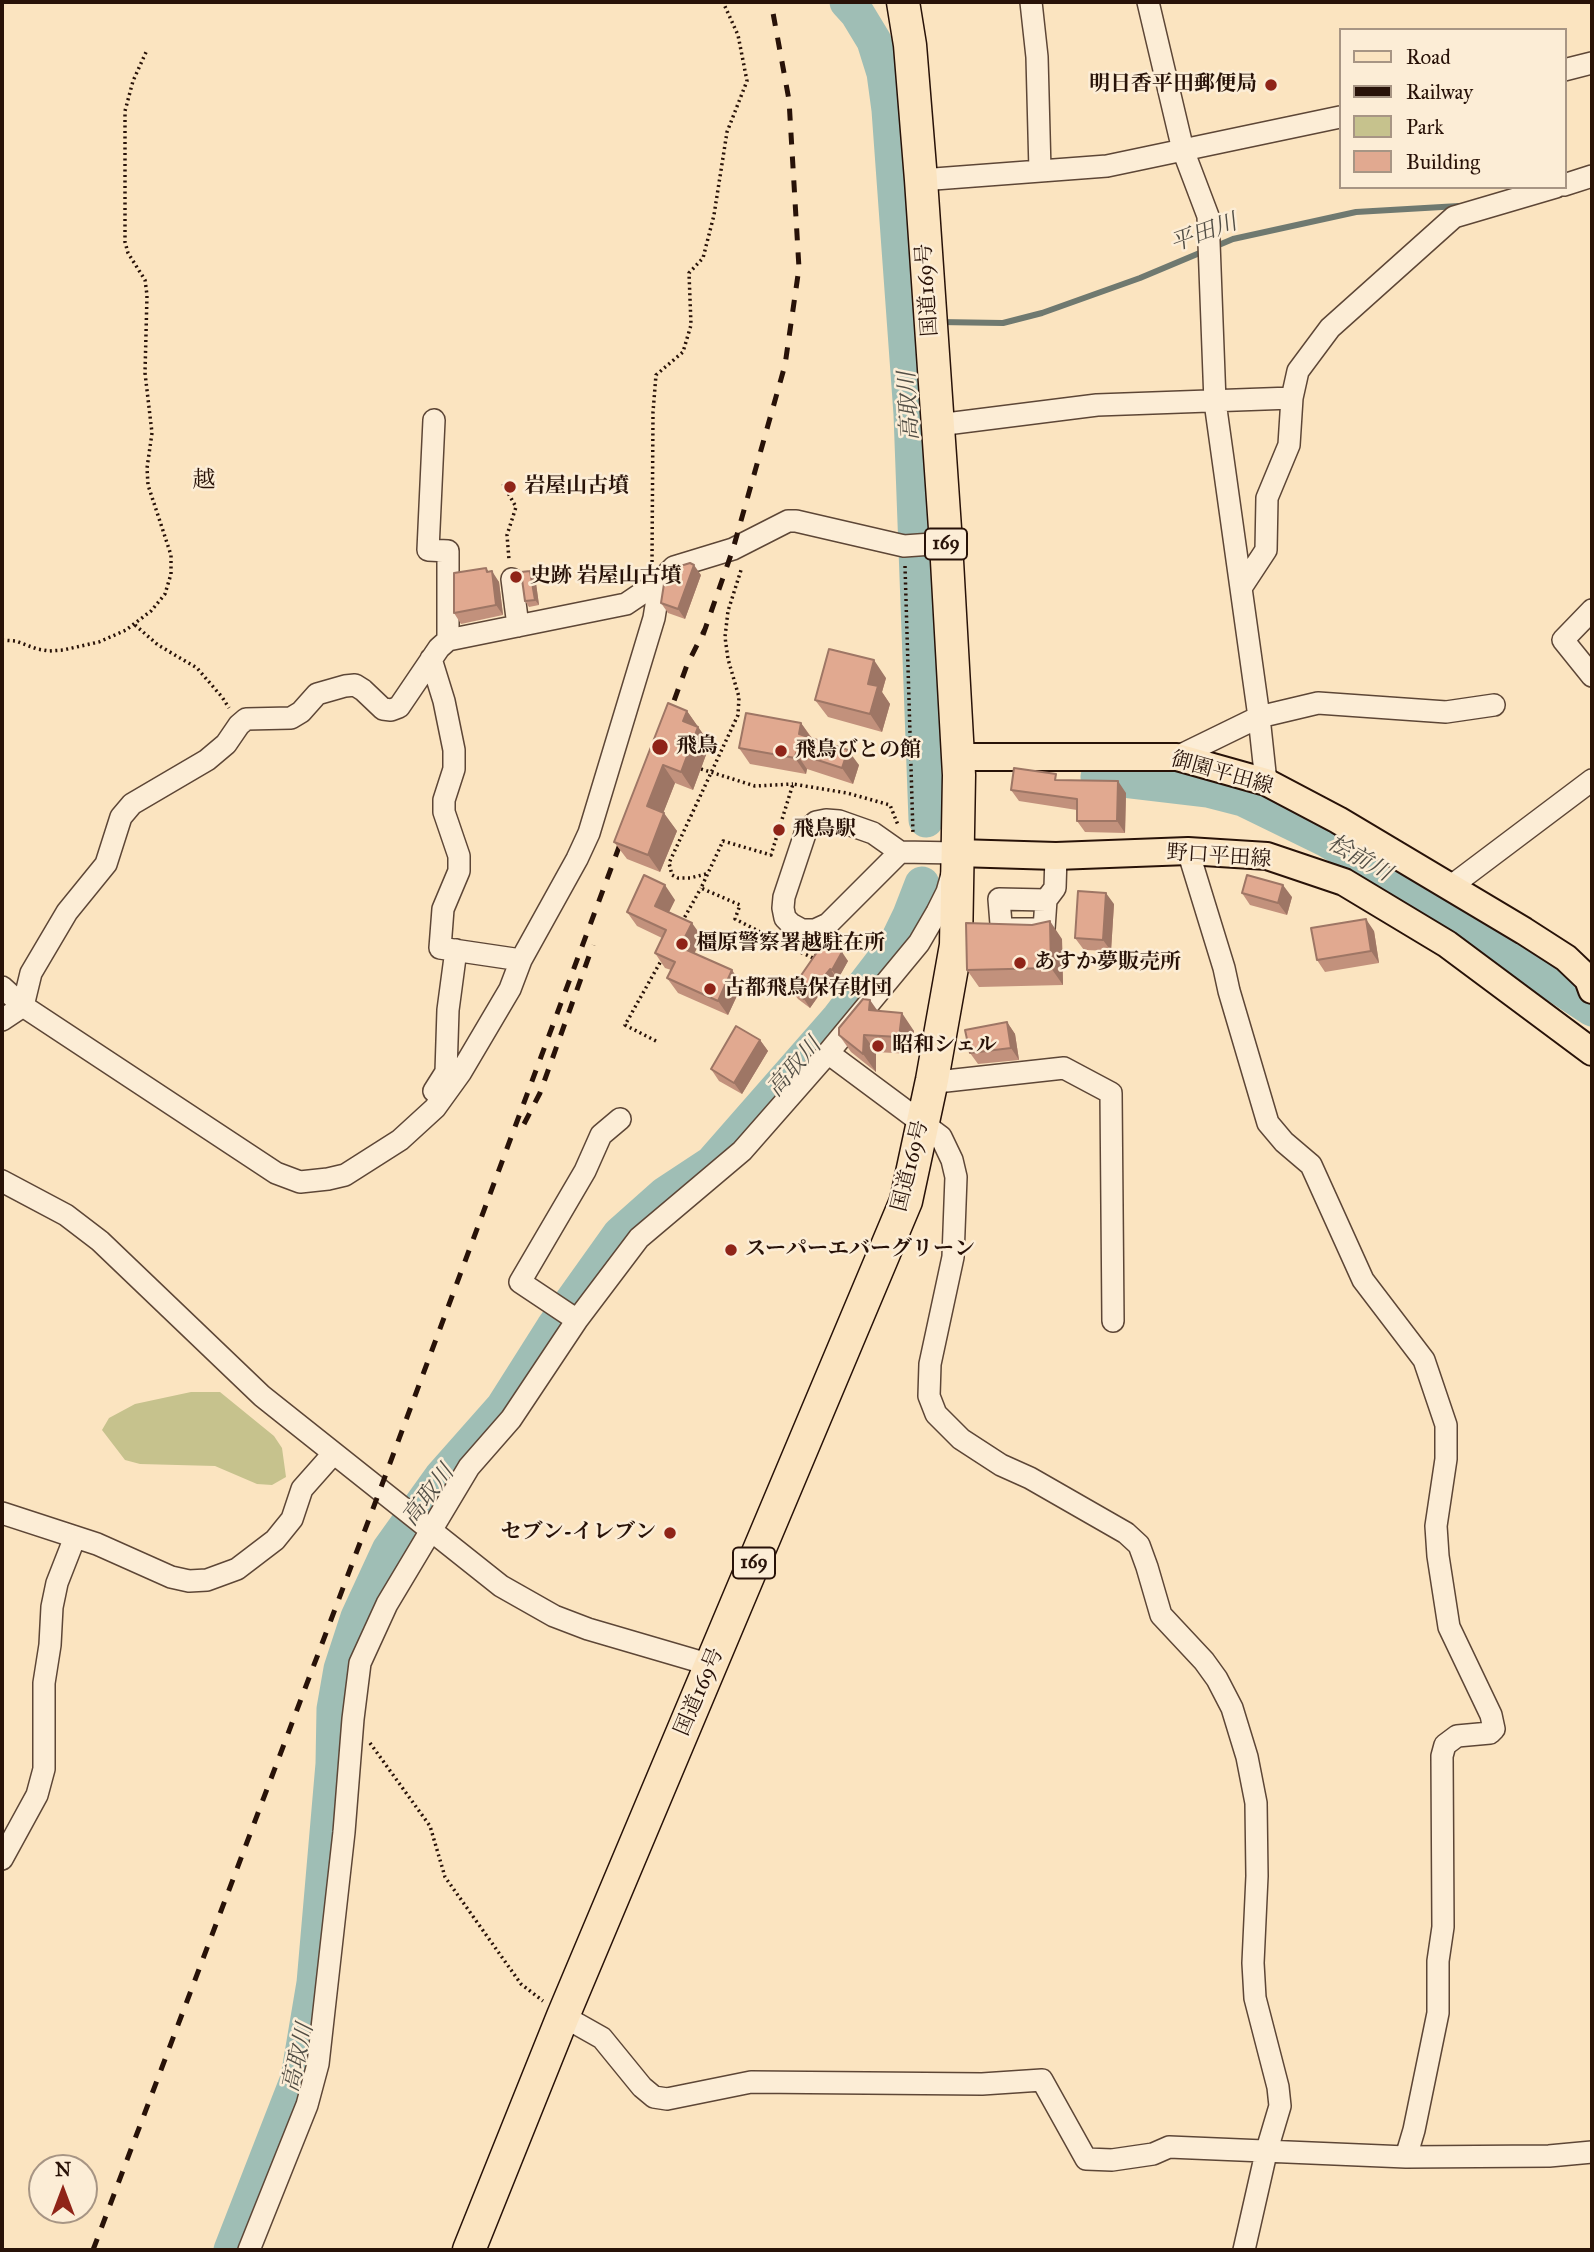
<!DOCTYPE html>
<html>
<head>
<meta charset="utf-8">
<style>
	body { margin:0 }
	#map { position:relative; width:1594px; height:2252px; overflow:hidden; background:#fbe4c0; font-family:"IM FELL Great Primer",serif }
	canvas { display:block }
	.frame { position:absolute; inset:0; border:4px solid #281208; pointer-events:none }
	.legend { position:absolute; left:1339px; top:28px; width:228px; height:161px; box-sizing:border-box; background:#fcedd6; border:2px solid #a79584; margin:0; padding:9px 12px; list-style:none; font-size:21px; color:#281208 }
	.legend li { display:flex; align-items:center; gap:14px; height:35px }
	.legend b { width:35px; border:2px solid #a79584 }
	.north { position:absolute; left:28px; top:2154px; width:70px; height:70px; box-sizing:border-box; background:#fcedd6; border:2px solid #a79584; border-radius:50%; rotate:0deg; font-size:19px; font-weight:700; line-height:28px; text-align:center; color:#281208 }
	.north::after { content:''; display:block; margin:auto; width:24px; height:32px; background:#8f2418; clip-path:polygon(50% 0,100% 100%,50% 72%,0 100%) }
</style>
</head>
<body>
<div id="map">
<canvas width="1594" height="2252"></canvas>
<div class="frame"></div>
<ul class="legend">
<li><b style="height:9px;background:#fbe4c0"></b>Road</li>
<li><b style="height:9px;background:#281208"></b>Railway</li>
<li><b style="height:19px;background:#c6c28d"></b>Park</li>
<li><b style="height:19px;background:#e1a990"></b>Building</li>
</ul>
<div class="north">N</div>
</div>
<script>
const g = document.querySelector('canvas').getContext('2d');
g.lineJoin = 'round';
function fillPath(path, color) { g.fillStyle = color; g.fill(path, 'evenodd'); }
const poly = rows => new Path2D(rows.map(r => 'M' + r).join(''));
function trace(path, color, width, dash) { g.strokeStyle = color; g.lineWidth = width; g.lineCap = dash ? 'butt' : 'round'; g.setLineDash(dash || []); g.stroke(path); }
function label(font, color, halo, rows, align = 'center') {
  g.font = font + ' "IM FELL Great Primer","Noto Serif JP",serif'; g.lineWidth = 5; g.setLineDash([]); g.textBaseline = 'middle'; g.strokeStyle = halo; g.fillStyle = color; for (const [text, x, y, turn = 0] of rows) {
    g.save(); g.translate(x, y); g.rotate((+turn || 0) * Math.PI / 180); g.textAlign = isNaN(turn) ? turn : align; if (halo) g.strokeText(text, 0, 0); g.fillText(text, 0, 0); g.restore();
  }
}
fillPath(poly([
	[191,1392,220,1392,274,1436,282,1448,286,1477,272,1485,257,1484,215,1466,140,1464,125,1460,102,1430,109,1418,135,1404]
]), '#c6c28d');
trace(poly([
	[904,321,921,321],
	[939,322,1003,323,1042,313,1140,278,1233,239,1356,212,1459,206]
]), '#6f7970', 6);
trace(poly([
	[847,2,857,13,874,41,884,73,889,110,911,414,926,820],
	[1098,777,1208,790,1243,799,1325,839,1409,888,1592,1009],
	[231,2250,298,2078,314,1983,333,1764,334,1709,341,1669,358,1617,389,1550,442,1476,503,1407,553,1328,620,1234,665,1194,712,1163,839,1018,896,944,910,915,922,884]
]), '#9fbeb5', 35);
const minor = poly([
	[1031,2,1037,57,1040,171],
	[1148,2,1183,150,1208,216,1215,402,1259,717,1266,782],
	[1564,70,1592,63],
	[921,180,1107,166,1340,117],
	[1564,185,1592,176],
	[434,420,428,550,448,551,448,640],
	[938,425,1097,405,1292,398,1298,371,1330,328,1454,217,1556,187],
	[512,579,518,626],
	[1241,588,1266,550,1267,498,1289,445,1292,398],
	[1592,610,1563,640,1592,676],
	[431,659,444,701,454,750,454,769,444,800,444,812,459,856,459,871,443,909,440,948,521,960],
	[1177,757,1259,717,1318,703,1446,712,1494,705],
	[1188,851,1224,968,1229,991,1268,1123,1284,1142,1311,1165,1363,1280,1424,1360,1446,1425,1446,1459,1436,1526,1438,1556,1449,1627,1491,1715,1494,1729,1490,1733,1457,1736,1445,1745,1442,1756,1443,1927,1438,1961,1438,2013,1414,2130,1406,2157],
	[1450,887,1592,780],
	[1046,900,999,899,1001,924,1007,929,1044,929,1046,900,1055,888,1056,856],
	[2,987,23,1006,276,1173,300,1182,328,1179,345,1175,400,1140,435,1108,461,1072,510,989,521,960,577,859,589,833,654,618,660,581],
	[2,1020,23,1006,31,973,67,912,106,864,121,817,132,804,207,760,226,744,239,725,246,719,291,718,301,712,317,694,345,686,355,685,363,690,383,709,391,710,399,707,439,648,448,640,626,604,660,581,674,567,733,549,788,521,796,521,904,546,946,543],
	[828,1053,941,1137,952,1160,956,1177,953,1257,930,1364,929,1396,936,1414,961,1439,1001,1465,1030,1478,1126,1533,1139,1545,1147,1567,1161,1615,1204,1661,1217,1679,1232,1708,1247,1757,1256,1803,1257,1876,1253,1963,1255,1998,1278,2087,1280,2106,1266,2153,1244,2250],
	[932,1080,946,1081,1064,1068,1111,1093,1113,1321],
	[434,1091,446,1072,448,1010,456,950],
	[2,1181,66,1215,100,1241,262,1396,501,1586,554,1616,588,1629,711,1665],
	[577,1320,520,1282,585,1171,601,1135,620,1119],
	[2,1513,97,1544,171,1577,189,1581,207,1580,237,1569,275,1540,292,1519,302,1489,333,1454],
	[2,1859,37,1795,44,1769,44,1683,50,1645,52,1607,57,1583,75,1537],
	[563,2016,602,2038,642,2087,654,2097,667,2099,751,2082,982,2084,1042,2080,1086,2159,1112,2160,1153,2154,1169,2147,1406,2157,1549,2156,1592,2152],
	[249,2250,307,2105,318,2064,344,1832,353,1719,360,1663,387,1604,469,1467,511,1419,577,1320,639,1238,742,1151,828,1053,919,943,937,912,947,892,958,853,900,852,873,833,839,821,826,820,816,822,806,831,784,897,783,908,785,918,791,924,802,930,815,930,828,924,900,852]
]);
const major = poly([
	[958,757,1177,757,1266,782,1338,820,1524,931,1566,958,1588,979,1592,990],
	[958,853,1056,856,1188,851,1267,856,1344,882,1447,944,1592,1052]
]);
const highway = poly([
	[469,2250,563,2016,906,1201,932,1080,956,945,959,775,946,543,921,180,910,45,903,2]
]);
trace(minor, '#5d4636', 24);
trace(major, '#281208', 30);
trace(highway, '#281208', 35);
trace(poly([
	[503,484,516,507,507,535,509,560],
	[652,562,653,412,656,375,683,352,691,325,689,273,703,258,714,215,727,132,747,81,738,35,723,2],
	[905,566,913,834],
	[135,625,158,645,197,668,222,697,229,708],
	[2,640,16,641,37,649,49,651,63,650,99,642,126,630,151,611,165,594,171,574,171,555,148,485,147,468,152,433,145,373,147,295,145,280,128,253,125,242,125,111,133,81,147,50],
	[701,769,755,786,793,784],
	[706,874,690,878,678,878,672,875,669,863,738,715,739,697,728,659,725,637,728,611,742,567],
	[682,922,701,888],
	[780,942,735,919,740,905,701,888,723,841,771,855,793,784,847,793,890,805,898,825],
	[796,950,813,958,817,954],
	[656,1041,625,1025,662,959],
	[370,1743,430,1826,445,1877,521,1984,543,2001]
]), '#281208', 3.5, [2, 3.5]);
trace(minor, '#fcedd6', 21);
trace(major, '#fbe4c0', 26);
trace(highway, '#fbe4c0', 32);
trace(poly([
	[703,635,733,549,785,365,799,268,789,100,771,2],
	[666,723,687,665,706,627],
	[524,1124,540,1093,593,945],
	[93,2250,380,1490,625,831]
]), '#281208', 5, [12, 12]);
fillPath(poly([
	[489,571,499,582,503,615,461,624,454,613],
	[530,571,535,576,539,605,529,607,525,601],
	[701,575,685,619,668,613,661,603],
	[886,678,882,692,890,704,882,732,828,717,815,700],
	[687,711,710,744,693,790,675,783,663,813,677,831,660,872,627,859,614,842],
	[801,723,812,738,859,765,853,784,807,769,806,774,750,764,739,748],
	[1060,780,1126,793,1125,833,1085,832,1077,821,1077,810,1019,801,1011,790],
	[1242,893,1292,897,1287,915,1250,905],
	[675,900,669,912,702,937,694,953,742,985,728,1015,678,993,667,978,671,970,665,968,655,953,662,938,637,926,627,912],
	[1114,904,1111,951,1084,950,1075,938],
	[1374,931,1379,963,1325,972,1317,960],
	[1062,939,1063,985,979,987,967,970],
	[824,942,848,961,838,979,836,977,824,993,822,991,810,1008,798,999,791,990],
	[877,1011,914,1031,911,1054,876,1052,876,1072,851,1052,839,1035],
	[1007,1022,1015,1034,1019,1060,978,1064,970,1053],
	[760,1040,768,1051,742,1094,719,1081,711,1069]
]), '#c2917c');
fillPath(poly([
	[694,565,701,575,685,619,678,609],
	[486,568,492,577,492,571,499,582,503,615,496,605],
	[530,571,535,576,539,605,535,600],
	[874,660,886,678,882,692,890,704,882,732,870,714,868,684],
	[687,711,710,744,693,790,681,772,683,721],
	[801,723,812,739,799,734],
	[848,750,859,765,853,784,842,768],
	[796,753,807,769,806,774,795,758],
	[663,765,675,783,659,824,647,806],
	[1118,781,1126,793,1125,833,1117,821],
	[664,813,677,831,660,872,648,855],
	[665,885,675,900,665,920,655,906],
	[1283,885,1292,897,1287,915,1278,903],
	[1106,893,1114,904,1111,951,1103,940],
	[1366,919,1374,931,1379,963,1371,951],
	[1050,921,1062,939,1063,985,1051,968],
	[692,923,702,937,691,961,680,947],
	[842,952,848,961,838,979,832,970],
	[830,969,836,977,824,993,818,984],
	[732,970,742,985,728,1015,718,1001],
	[816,983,822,991,810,1008,804,999],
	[870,1000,882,1017,869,1010],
	[902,1013,914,1031,911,1054,899,1037],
	[1007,1022,1015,1034,1019,1060,1011,1048],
	[864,1035,876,1052,876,1072,863,1054],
	[760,1040,768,1051,742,1094,734,1083]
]), '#9e7665');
const building = poly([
	[690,563,694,565,678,609,661,603,664,584,670,571,675,572,677,567,690,563],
	[486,568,487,572,492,571,496,605,454,613,454,573,486,568],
	[530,571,535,600,525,601,521,572,530,571],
	[829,649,874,660,868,684,878,686,870,714,815,700,829,649],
	[668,703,687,711,683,721,698,727,681,772,663,765,647,806,664,813,648,855,614,842,668,703],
	[746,713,801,723,799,734,848,750,842,768,796,753,795,758,739,748,746,713],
	[1014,768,1056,774,1055,780,1118,781,1117,821,1077,821,1077,799,1011,790,1014,768],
	[644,875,665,885,655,906,692,923,680,947,732,970,718,1001,667,978,675,962,655,953,666,930,627,912,644,875],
	[1247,875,1283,885,1278,903,1242,893,1247,875],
	[1078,891,1106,893,1103,940,1075,938,1078,891],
	[1366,919,1371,951,1317,960,1311,928,1366,919],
	[1050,921,1051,968,967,970,966,923,1032,925,1050,921],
	[824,942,842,952,832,970,830,969,818,984,816,983,804,999,791,990,824,942],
	[863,999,870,1000,869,1010,902,1013,899,1037,864,1035,863,1054,839,1035,839,1028,863,999],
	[1007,1022,1011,1048,970,1053,965,1030,1007,1022],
	[736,1026,760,1040,734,1083,711,1069,736,1026]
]);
fillPath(building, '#e1a990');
trace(building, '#9e7665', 2);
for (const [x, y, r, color] of [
	[1271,85,7,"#8f2418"],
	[510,487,7,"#8f2418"],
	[516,577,7,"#8f2418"],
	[660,747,9,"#8f2418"],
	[781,751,7,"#8f2418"],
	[779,830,7,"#8f2418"],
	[682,944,7,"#8f2418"],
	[1020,963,7,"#8f2418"],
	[710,989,7,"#8f2418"],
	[878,1046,7,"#8f2418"],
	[731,1250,7,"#8f2418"],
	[670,1533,7,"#8f2418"]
]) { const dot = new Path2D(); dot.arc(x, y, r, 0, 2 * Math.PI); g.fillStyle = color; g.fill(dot); trace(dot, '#fcedd6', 2.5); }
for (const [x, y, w] of [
	[946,544,42],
	[754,1563,42]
]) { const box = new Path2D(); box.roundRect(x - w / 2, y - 15.5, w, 31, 5); g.fillStyle = '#fcedd6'; g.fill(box); trace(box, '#281208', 2); }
label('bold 19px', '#281208', null, [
	["169",946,544],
	["169",754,1563]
]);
label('bold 21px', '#281208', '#fcedd6', [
	["明日香平田郵便局",1257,85,"right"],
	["岩屋山古墳",524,487],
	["史跡 岩屋山古墳",530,577],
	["飛鳥",676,747],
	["飛鳥びとの館",795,751],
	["飛鳥駅",793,830],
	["橿原警察署越駐在所",696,944],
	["あすか夢販売所",1034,963],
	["古都飛鳥保存財団",724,989],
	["昭和シェル",892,1046],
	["スーパーエバーグリーン",745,1250],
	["セブン-イレブン",656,1533,"right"]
], 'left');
label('21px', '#281208', '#fcedd6', [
	["国道169号",928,290,-94],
	["御園平田線",1222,774,16],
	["野口平田線",1219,857,4],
	["国道169号",911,1166,-76],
	["国道169号",700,1692,-67]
]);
label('italic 23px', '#524e45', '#fcedd6', [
	["平田川",1204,234,-20],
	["高取川",910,406,-93],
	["桧前川",1359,859,30],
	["高取川",795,1068,-49],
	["高取川",429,1496,-53],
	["高取川",299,2058,-77]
]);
label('23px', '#281208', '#fcedd6', [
	["越",204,481]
]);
</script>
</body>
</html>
